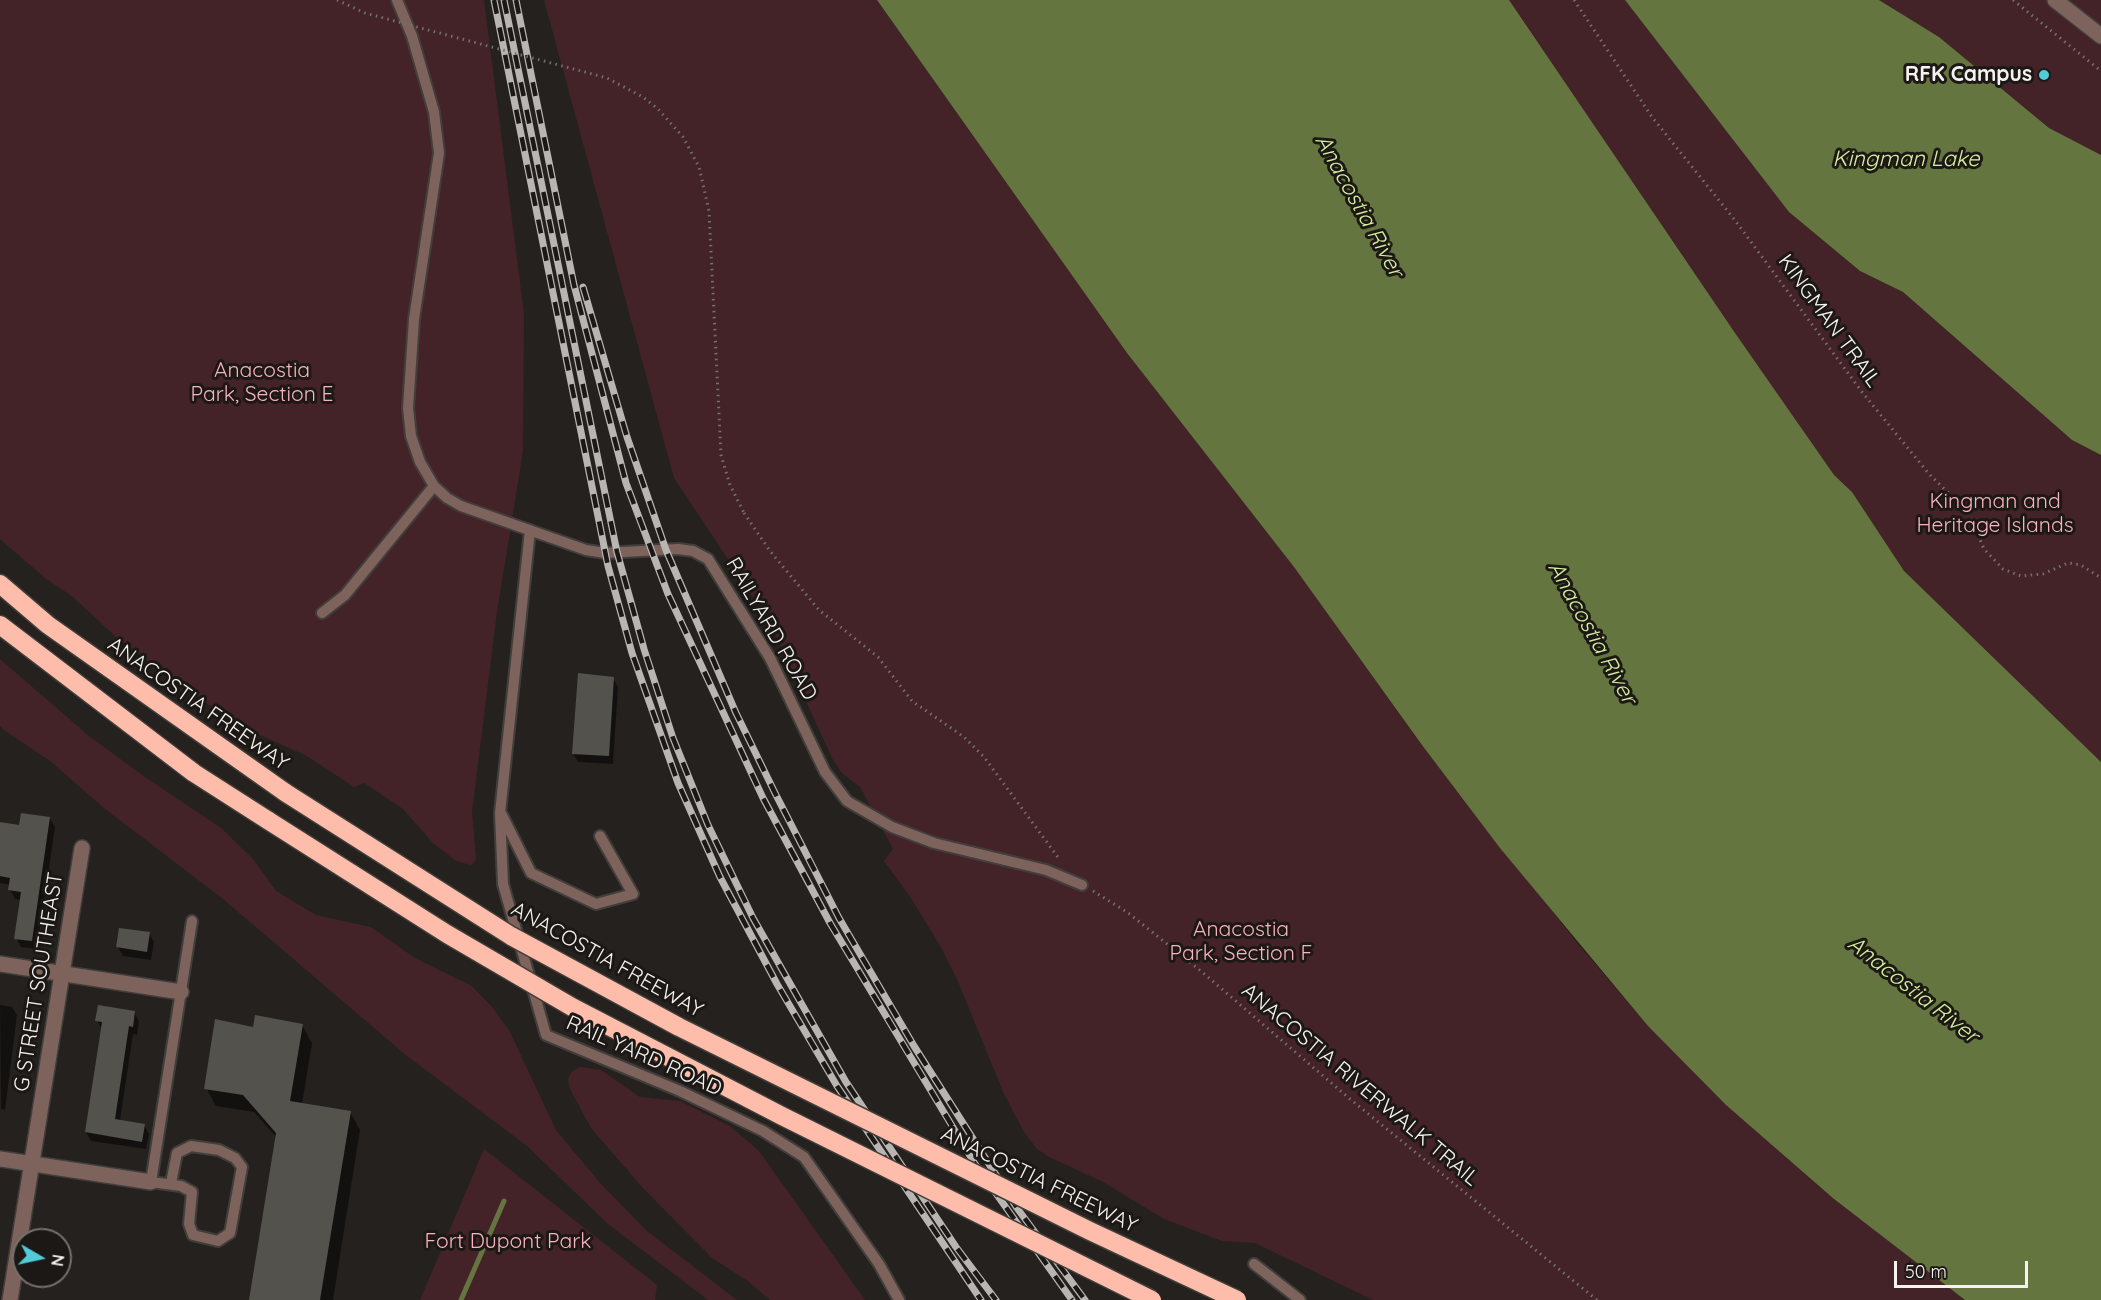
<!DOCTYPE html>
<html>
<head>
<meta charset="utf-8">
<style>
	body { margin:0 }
	#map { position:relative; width:2101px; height:1300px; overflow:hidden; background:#25211e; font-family:Quicksand,sans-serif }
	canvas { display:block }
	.north { position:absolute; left:12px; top:1228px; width:60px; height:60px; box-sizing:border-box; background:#1c1815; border:2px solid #73706d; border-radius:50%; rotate:99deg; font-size:16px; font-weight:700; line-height:24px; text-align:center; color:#f5f3f0 }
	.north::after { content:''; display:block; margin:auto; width:21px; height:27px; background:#52cbd9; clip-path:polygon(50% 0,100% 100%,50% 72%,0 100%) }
	.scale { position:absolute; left:1894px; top:1261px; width:134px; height:27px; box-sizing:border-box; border:3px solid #f5f3f0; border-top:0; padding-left:8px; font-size:18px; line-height:21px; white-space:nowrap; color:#f5f3f0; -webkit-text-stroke:4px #1c1815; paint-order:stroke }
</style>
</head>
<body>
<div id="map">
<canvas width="2101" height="1300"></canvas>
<div class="north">N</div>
<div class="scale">50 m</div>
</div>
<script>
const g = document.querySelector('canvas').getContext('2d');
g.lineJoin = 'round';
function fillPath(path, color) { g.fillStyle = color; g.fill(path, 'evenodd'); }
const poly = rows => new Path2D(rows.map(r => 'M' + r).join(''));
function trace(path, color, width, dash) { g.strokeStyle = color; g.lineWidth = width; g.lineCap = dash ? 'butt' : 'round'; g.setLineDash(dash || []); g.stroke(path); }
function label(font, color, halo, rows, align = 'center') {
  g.font = font + ' Quicksand,sans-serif'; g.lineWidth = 6; g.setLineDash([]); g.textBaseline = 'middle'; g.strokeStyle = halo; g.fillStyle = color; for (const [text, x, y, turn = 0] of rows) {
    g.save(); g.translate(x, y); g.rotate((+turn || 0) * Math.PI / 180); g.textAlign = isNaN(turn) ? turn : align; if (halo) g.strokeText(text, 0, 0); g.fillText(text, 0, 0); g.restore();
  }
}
fillPath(poly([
	[0,0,484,0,524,314,523,451,497,612,472,812,476,858,474,863,470,865,456,861,433,843,403,809,364,783,354,787,307,756,242,727,175,682,117,638,73,597,45,578,0,539],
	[544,0,877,0,1127,353,1294,567,1422,745,1574,939,1648,1026,1726,1105,1834,1199,1965,1300,1373,1300,1255,1243,1222,1241,1164,1219,1103,1182,1049,1157,1037,1149,1024,1132,1004,1094,959,984,942,949,909,895,884,861,893,849,860,787,842,773,833,760,769,621,674,478],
	[1509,0,1625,0,1789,212,1860,271,1903,292,2072,440,2101,455,2101,923],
	[1879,0,2101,0,2101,156,2049,128,1939,37],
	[0,659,89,736,145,777,221,828,254,860,276,891,316,915,371,927,415,958,472,986,492,1007,509,1030,556,1130,602,1185,647,1231,737,1300,708,1300,608,1224,527,1146,407,1056,223,899,104,808,50,761,4,730,0,726],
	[580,1067,601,1070,640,1097,680,1101,730,1126,759,1151,865,1300,770,1300,748,1281,712,1258,642,1187,591,1128,570,1089,568,1079,572,1071],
	[484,1149,657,1285,655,1300,420,1300]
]), '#432328');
fillPath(poly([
	[877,0,1509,0,1735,333,1834,475,1852,492,1904,571,2101,762,2101,1300,1965,1300,1834,1199,1726,1105,1648,1026,1500,848,1422,745,1294,567,1127,353],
	[1625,0,1879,0,1939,37,2049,128,2101,155,2101,455,2072,440,1903,292,1860,271,1789,212]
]), '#65753f');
fillPath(poly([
	[613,678,618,687,613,764,578,762,573,753],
	[50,819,55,827,37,949,21,947,16,938,22,900,15,899,10,890,11,885,0,883,0,824,20,826],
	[149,933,154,942,151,960,123,956,118,947],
	[0,1005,12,1007,17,1015,5,1110,1,1109,1,1112],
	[134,1012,139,1021,137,1035,133,1034,120,1121,144,1125,149,1134,146,1149,91,1141,86,1132,102,1030,97,1020],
	[302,1025,312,1043,302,1104,350,1112,360,1130,333,1300,251,1300,277,1138,254,1112,216,1106,206,1088,254,1029]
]), '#0007');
trace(poly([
	[461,1300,504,1201]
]), '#65753f', 5);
fillPath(poly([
	[578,673,614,677,609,756,572,754],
	[21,813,50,817,32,941,14,939,21,892,8,890,10,878,0,876,0,822,19,825],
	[119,928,150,932,147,952,116,947],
	[98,1005,135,1011,133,1027,129,1026,115,1119,145,1124,142,1142,85,1132,102,1022,95,1021],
	[255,1015,303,1024,290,1101,351,1111,320,1300,249,1300,276,1133,243,1095,204,1089,215,1019,253,1027]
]), '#54524d');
const service = poly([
	[397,0,412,36,434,112,439,153,414,319,408,408,411,436,420,462,434,486,447,498,461,506,586,550,605,553,678,549,693,551,708,559,770,658,825,772,847,801,892,827,934,843,1046,870,1082,885],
	[530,530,500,813,503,884,546,1035,680,1091,763,1131,804,1157,879,1264,899,1300],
	[322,613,345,595,434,486],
	[502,815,531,873,596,904,633,894,600,836],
	[171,1183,177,1153,191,1146,219,1150,235,1158,242,1167,230,1233,218,1241,193,1235,189,1224,192,1192,181,1186,151,1182,192,921],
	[1254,1264,1300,1300]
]);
const minor = poly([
	[2055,0,2101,36],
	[0,964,181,992],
	[0,1159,151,1182],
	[10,1300,82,848]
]);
const motorway = poly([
	[0,584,48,625,286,793],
	[0,625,194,773,269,821]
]);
trace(service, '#423e3b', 14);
trace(minor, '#423e3b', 18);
trace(motorway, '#423e3b', 21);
trace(poly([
	[1574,0,1652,117,1734,219,1862,392,1929,474,1968,512,1984,549,2003,569,2021,576,2043,574,2068,563,2081,565,2101,578],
	[2013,0,2101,71],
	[744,513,770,551,819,610,878,657,912,701,964,737,984,757,1060,860],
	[1093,891,1127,912,1202,972,1350,1099,1597,1300]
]), '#75716e', 3, [1.5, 4.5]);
trace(service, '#7d635b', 10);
trace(minor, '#7d635b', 15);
trace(motorway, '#febdaa', 18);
const rail = poly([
	[494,0,608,566,632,653,678,783,720,877,777,984,837,1086,981,1300],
	[504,0,617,552,644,649,673,738,708,825,753,918,788,980,846,1082,956,1247,996,1300],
	[516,0,574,285,626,483,668,594,763,798,830,923,975,1164,1072,1300],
	[583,287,627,437,666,550,736,713,775,793,839,918,914,1046,1017,1208,1085,1300]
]);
trace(rail, '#b8b5b2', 7);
trace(rail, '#1c1815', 4.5, [14]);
const motorwayBridge = poly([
	[286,793,511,936,679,1027,1090,1231,1237,1300],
	[269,821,447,934,572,1007,782,1116,1152,1300]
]);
trace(motorwayBridge, '#423e3b', 21, []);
trace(poly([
	[337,0,365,13,607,78,643,97,658,109,683,137,699,167,709,211,721,455,730,485,744,513]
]), '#75716e', 3, [1.5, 4.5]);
trace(motorwayBridge, '#febdaa', 18);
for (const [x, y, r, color] of [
	[2044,75,6,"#52cbd9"]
]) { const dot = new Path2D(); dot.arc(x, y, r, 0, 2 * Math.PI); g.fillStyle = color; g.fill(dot); trace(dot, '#1c1815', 2); }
label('bold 21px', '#f5f3f0', '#1c1815', [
	["RFK Campus",2032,75]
], 'right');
label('21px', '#f5f3f0', '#1c1815', [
	["KINGMAN TRAIL",1829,321,54],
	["RAILYARD ROAD",771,629,60],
	["ANACOSTIA FREEWAY",198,704,35],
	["ANACOSTIA FREEWAY",607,960,29],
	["G STREET SOUTHEAST",39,982,-81],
	["RAIL YARD ROAD",644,1056,24],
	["ANACOSTIA RIVERWALK TRAIL",1360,1085,40],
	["ANACOSTIA FREEWAY",1039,1180,26]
]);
label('21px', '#fcb2bc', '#1c1815', [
	["Anacostia",262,371],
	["Park, Section E",262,395],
	["Kingman and",1995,502],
	["Heritage Islands",1995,526],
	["Anacostia",1241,930],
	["Park, Section F",1241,954],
	["Fort Dupont Park",508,1242]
]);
label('italic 22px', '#d7f09d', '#1c1815', [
	["Kingman Lake",1906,159],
	["Anacostia River",1359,206,61],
	["Anacostia River",1592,633,61],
	["Anacostia River",1913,990,38]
]);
</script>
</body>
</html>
